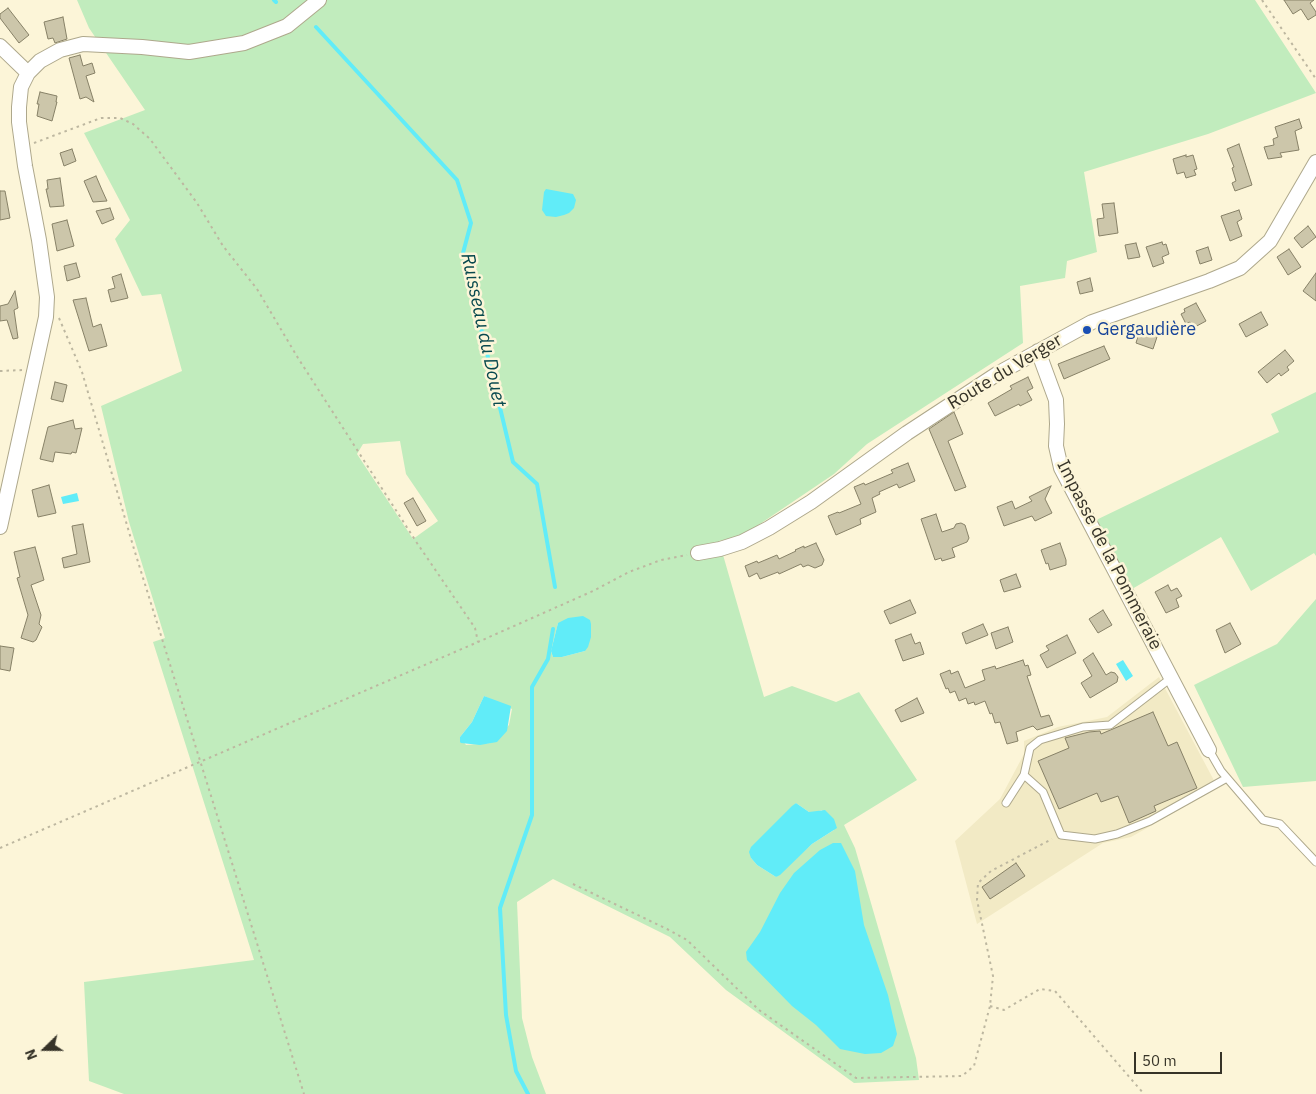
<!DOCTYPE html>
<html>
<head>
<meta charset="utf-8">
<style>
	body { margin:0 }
	#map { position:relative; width:1316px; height:1094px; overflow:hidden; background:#fcf5d8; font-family:"IBM Plex Sans",sans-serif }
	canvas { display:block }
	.north { position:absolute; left:20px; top:1024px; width:50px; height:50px; -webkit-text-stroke:4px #fcf5d8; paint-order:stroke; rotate:248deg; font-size:14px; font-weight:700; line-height:20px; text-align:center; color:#363328 }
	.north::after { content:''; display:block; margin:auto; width:18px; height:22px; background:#363328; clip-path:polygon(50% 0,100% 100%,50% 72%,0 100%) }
	.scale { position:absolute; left:1134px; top:1052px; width:88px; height:22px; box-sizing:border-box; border:2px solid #363328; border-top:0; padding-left:6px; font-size:15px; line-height:18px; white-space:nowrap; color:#363328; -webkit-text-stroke:4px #fcf5d8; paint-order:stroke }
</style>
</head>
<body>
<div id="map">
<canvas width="1316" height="1094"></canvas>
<div class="north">N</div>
<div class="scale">50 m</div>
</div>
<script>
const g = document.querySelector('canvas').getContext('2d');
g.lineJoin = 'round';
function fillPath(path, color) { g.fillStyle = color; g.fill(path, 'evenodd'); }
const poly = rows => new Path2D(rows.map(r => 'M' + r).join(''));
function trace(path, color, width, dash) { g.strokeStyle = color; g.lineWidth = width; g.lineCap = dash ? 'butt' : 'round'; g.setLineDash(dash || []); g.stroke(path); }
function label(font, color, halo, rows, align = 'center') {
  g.font = font + ' "IBM Plex Sans",sans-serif'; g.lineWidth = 5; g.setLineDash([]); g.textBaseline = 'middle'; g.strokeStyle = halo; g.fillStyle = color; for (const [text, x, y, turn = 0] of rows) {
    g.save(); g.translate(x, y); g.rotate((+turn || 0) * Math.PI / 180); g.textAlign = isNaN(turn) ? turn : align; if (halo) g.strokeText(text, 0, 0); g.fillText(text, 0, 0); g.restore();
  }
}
fillPath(poly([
	[1159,677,1218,788,1131,837,1103,843,977,924,955,841,1000,799,1024,754,1024,741,1058,727,1107,717]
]), '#f2eac5');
fillPath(poly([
	[77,0,1255,0,1316,93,1208,134,1084,172,1097,252,1067,261,1065,278,1020,286,1023,343,867,444,834,474,751,530,738,537,719,541,764,697,792,686,836,702,859,692,917,780,844,825,855,848,916,1058,919,1080,854,1083,726,990,670,937,553,879,517,902,522,1018,532,1057,546,1094,124,1094,89,1081,84,982,254,960,153,642,165,638,129,522,101,406,182,371,161,294,142,296,115,239,130,220,84,133,145,110,89,28],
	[400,441,406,474,438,521,413,539,357,454,363,444],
	[558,623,585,651,562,657,553,657,551,651],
	[484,696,512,709,509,725,491,743,466,745,460,737,472,722],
	[796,803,809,812,813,813,822,810,834,830,812,844,776,877,757,865,751,858],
	[1316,392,1316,556,1314,553,1251,591,1221,537,1132,589,1094,521,1279,432,1271,414],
	[1316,599,1316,781,1243,787,1194,685,1277,644]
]), '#c1ecbd');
fillPath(poly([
	[546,189,573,194,576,200,574,208,569,213,564,215,556,217,546,216,542,210,544,192],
	[77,493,79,501,63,504,61,497],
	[583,616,590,620,591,624,591,637,588,647,585,651,562,657,553,657,551,651,558,623,568,618],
	[1123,660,1133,676,1126,681,1116,664],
	[484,696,511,706,507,731,497,742,480,745,461,743,460,742,460,737,472,722],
	[796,803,809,812,825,810,834,819,837,828,812,844,780,875,776,877,757,865,751,858,749,852,751,847,792,806],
	[833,843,841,843,855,871,864,925,888,995,897,1034,893,1046,881,1053,865,1054,840,1049,816,1025,792,1006,747,960,746,952,760,932,780,893,794,873,820,850]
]), '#61ecf8');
trace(poly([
	[274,0,276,2],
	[316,27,457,180,471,223,463,253,513,462,537,484,555,587],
	[528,1094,516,1071,506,1015,500,908,532,815,532,687,548,659,553,629]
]), '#61ecf8', 4);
const building = poly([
	[1284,0,1314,0,1310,3,1316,12,1316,15,1308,20,1301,9,1293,14,1284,0],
	[8,8,29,35,19,43,0,18,0,14,8,8],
	[63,17,67,39,55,43,53,38,48,39,44,22,63,17],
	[80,55,83,66,92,63,95,73,86,76,94,102,86,97,80,99,69,58,80,55],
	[40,92,57,96,56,102,57,102,52,121,37,116,39,104,37,104,40,92],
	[1299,119,1302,128,1295,131,1299,150,1280,153,1282,157,1268,159,1264,147,1274,145,1273,139,1278,137,1275,127,1299,119],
	[1239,144,1252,185,1235,191,1232,183,1236,181,1232,168,1234,167,1227,149,1239,144],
	[72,149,76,161,64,166,60,153,72,149],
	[1186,155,1186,157,1193,155,1197,169,1194,170,1196,175,1186,178,1184,172,1177,174,1173,159,1186,155],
	[96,176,102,190,107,201,93,202,84,181,96,176],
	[60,178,64,206,50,207,46,189,48,189,47,180,60,178],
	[0,191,5,191,10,218,0,220,0,191],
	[1114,203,1118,233,1099,236,1097,219,1104,218,1102,204,1114,203],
	[110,208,114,219,102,224,96,211,110,208],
	[1239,210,1242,219,1237,222,1242,236,1230,241,1221,216,1239,210],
	[67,220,74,246,57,251,52,224,67,220],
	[1308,226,1316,237,1302,248,1294,238,1308,226],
	[1162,242,1163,245,1166,244,1169,254,1162,257,1164,263,1153,267,1146,247,1162,242],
	[1136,243,1140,257,1128,259,1125,245,1136,243],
	[1208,247,1212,260,1200,264,1196,251,1208,247],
	[1289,249,1301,267,1288,275,1277,257,1289,249],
	[76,263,80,277,67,281,64,266,76,263],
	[1316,273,1316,301,1303,291,1316,273],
	[121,274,128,298,111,302,108,290,115,288,112,277,121,274],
	[1090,278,1093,291,1080,294,1077,282,1090,278],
	[15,291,18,308,14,310,18,338,13,339,7,320,0,321,0,306,8,304,15,291],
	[86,298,93,327,101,324,107,346,89,351,73,300,86,298],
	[1196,303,1206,321,1193,328,1190,322,1186,324,1181,314,1185,312,1184,309,1196,303],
	[1261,312,1268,325,1246,337,1239,324,1261,312],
	[1140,329,1158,334,1153,349,1136,343,1140,329],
	[1104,346,1110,359,1064,379,1058,364,1104,346],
	[1285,350,1294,361,1287,367,1289,370,1281,376,1279,373,1267,383,1258,372,1285,350],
	[1028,377,1033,388,1027,391,1032,400,1020,406,1019,404,995,416,988,403,1012,389,1010,386,1028,377],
	[55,382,67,385,63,402,51,399,55,382],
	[954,412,963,434,948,441,966,487,955,491,929,429,954,412],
	[73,420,75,429,82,428,76,453,72,452,71,454,55,452,53,462,40,459,48,427,73,420],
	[908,463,915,481,899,488,897,484,879,492,880,494,872,498,876,512,860,519,861,524,836,535,828,516,838,512,839,513,861,504,854,487,864,483,865,485,893,473,891,470,908,463],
	[49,485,56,513,38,517,32,490,49,485],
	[1051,486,1045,499,1052,513,1035,521,1032,516,1004,526,997,507,1012,501,1015,509,1032,501,1029,497,1051,486],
	[413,498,426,521,417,526,404,503,413,498],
	[936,514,942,532,954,528,956,524,961,523,965,525,969,538,967,542,952,548,955,557,942,561,941,558,935,560,921,519,936,514],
	[83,524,90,562,64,568,62,558,77,554,72,526,83,524],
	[816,543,824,560,822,565,815,568,808,565,803,567,801,564,779,574,778,572,760,579,757,573,749,577,745,566,757,561,758,563,777,555,779,559,796,551,795,550,804,546,804,548,816,543],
	[1060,543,1066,560,1066,565,1050,570,1048,563,1046,564,1041,550,1060,543],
	[35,547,44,580,31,585,41,615,39,624,42,627,36,640,33,642,21,638,28,615,17,578,20,577,14,552,35,547],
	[1016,574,1021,587,1004,592,1000,580,1016,574],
	[1168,585,1171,591,1177,588,1182,596,1176,599,1179,607,1166,613,1155,592,1168,585],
	[910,600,916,613,890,624,884,611,910,600],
	[1103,610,1112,625,1098,633,1089,619,1103,610],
	[1230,623,1241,644,1225,653,1216,630,1230,623],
	[983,624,988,635,966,644,962,633,983,624],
	[1008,627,1013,642,996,649,991,633,1008,627],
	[911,634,915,644,920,642,924,654,903,661,895,640,911,634],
	[1067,635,1076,653,1047,668,1040,655,1049,650,1046,646,1067,635],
	[0,646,14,648,10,671,0,669,0,646],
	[1093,653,1106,675,1111,672,1115,673,1118,677,1117,682,1090,698,1081,683,1092,676,1083,660,1093,653],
	[1023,660,1025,666,1028,665,1031,675,1027,676,1041,717,1049,715,1053,725,1037,730,1033,726,1016,732,1018,741,1007,744,1000,722,995,723,992,713,990,714,985,701,975,705,974,702,968,704,966,698,959,701,955,691,950,693,948,688,946,689,940,674,950,670,951,674,958,671,965,688,985,680,982,670,995,666,996,669,1023,660],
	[917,698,924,713,901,722,895,710,917,698],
	[1153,712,1168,746,1177,742,1197,788,1154,806,1156,811,1129,823,1118,796,1101,802,1097,793,1059,809,1038,761,1069,748,1065,738,1089,732,1100,731,1101,734,1153,712],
	[1016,863,1025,876,990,899,982,887,1016,863]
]);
fillPath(building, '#ccc6aa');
trace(building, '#878167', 1);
const lane = poly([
	[1209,750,1221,771,1263,820,1280,824,1316,862],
	[1024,775,1043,792,1061,835,1095,839,1117,834,1150,821,1227,778],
	[1006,803,1024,775,1030,748,1040,740,1083,727,1110,725,1171,678]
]);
const street = poly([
	[0,46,28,73],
	[1038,351,1056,400,1057,424,1056,446,1061,468,1209,750],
	[0,527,46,317,47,297,39,240,25,166,19,122,19,107,21,87,28,73,40,61,60,50,83,44,142,47,189,52,244,43,287,26,319,0],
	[698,553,720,549,742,542,769,528,811,502,907,433,997,374,1092,322,1209,281,1240,268,1270,241,1316,162]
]);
trace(lane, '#aea88c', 9);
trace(street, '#aea88c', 16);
trace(poly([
	[1262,0,1316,79],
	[34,143,101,118,120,118,133,124,150,139,197,203,223,246,257,289,298,358,417,543,475,628,478,642],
	[59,318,82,372,134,549,304,1094],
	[0,371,23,370],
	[0,848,478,642,593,591,629,572,661,560,687,555],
	[573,884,667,929,687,940,759,1010,856,1078,962,1076,974,1066,990,1006,993,976,977,900,978,883,991,871,1052,839],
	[990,1006,1004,1010,1040,989,1055,991,1144,1094]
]), '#bdb7a0', 2, [2.5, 4]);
trace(lane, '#fff', 7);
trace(street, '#fff', 14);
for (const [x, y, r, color] of [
	[1087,330,5,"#1a4fb4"]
]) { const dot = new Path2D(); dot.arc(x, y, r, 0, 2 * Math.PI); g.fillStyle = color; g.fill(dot); trace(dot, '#fcf5d8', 2); }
label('18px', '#164399', '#fcf5d8', [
	["Gergaudière",1097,330]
], 'left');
label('18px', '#363328', '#fcf5d8', [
	["Route du Verger",1005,372,-31],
	["Impasse de la Pommeraie",1109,555,63]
]);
label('italic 19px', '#08494e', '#fcf5d8', [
	["Ruisseau du Douet",483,330,78]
]);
</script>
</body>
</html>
